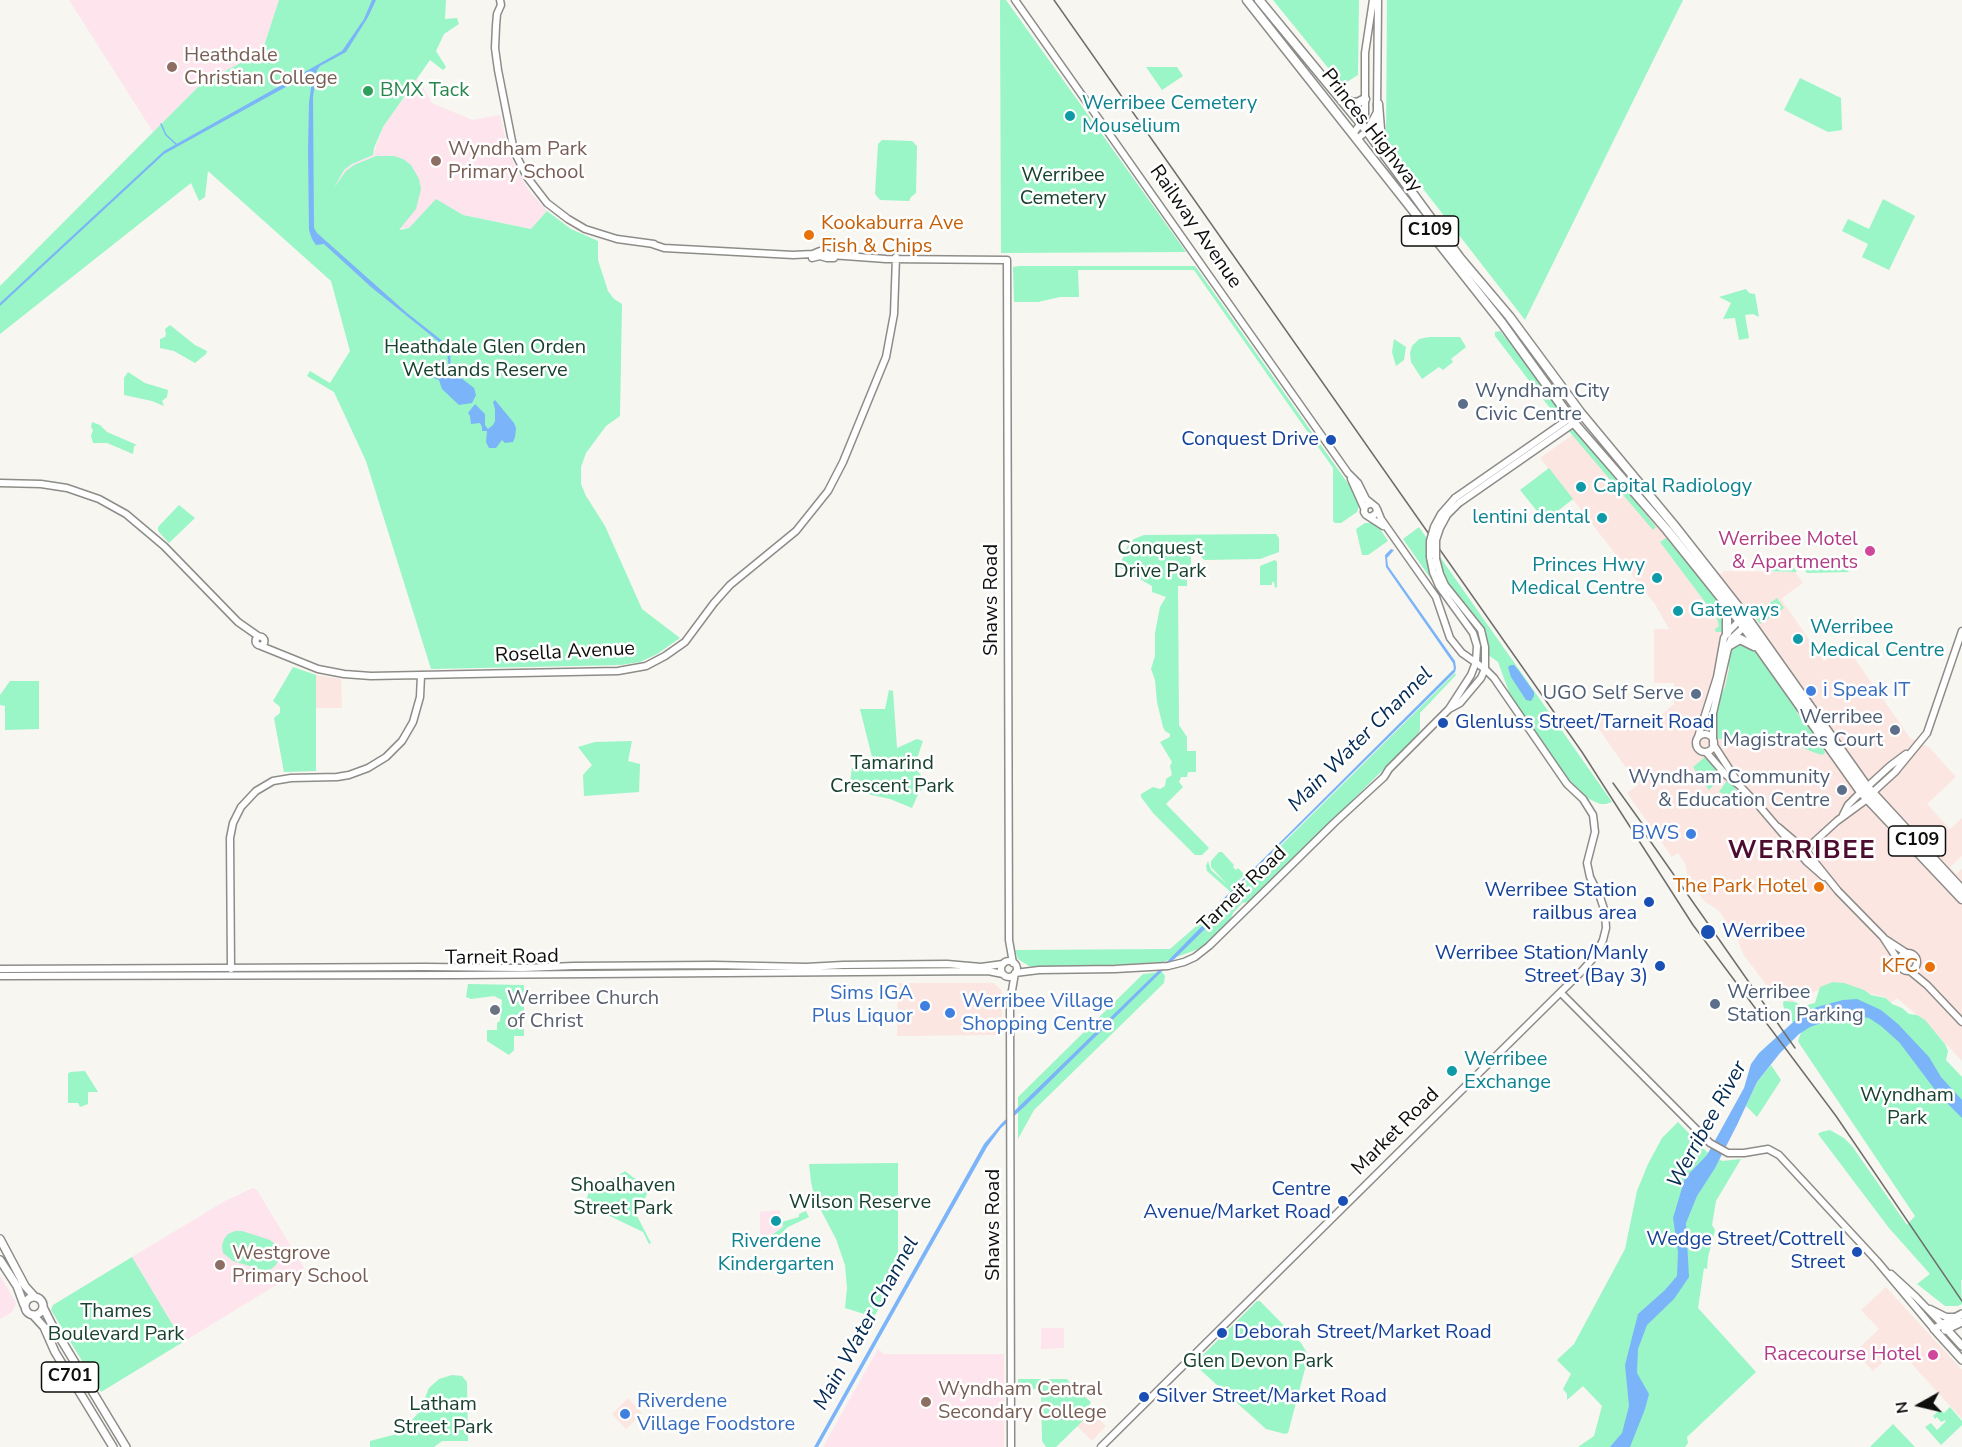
<!DOCTYPE html>
<html>
<head>
<meta charset="utf-8">
<style>
	body { margin:0 }
	#map { position:relative; width:1962px; height:1447px; overflow:hidden; background:#f7f6f1; font-family:"Nunito Sans",sans-serif }
	canvas { display:block }
	.north { position:absolute; left:1890px; top:1375px; width:60px; height:60px; -webkit-text-stroke:4px #fff; paint-order:stroke; rotate:262deg; font-size:16px; font-weight:700; line-height:24px; text-align:center; color:#0e0e0c }
	.north::after { content:''; display:block; margin:auto; width:21px; height:27px; background:#0e0e0c; clip-path:polygon(50% 0,100% 100%,50% 72%,0 100%) }
</style>
</head>
<body>
<div id="map">
<canvas width="1962" height="1447"></canvas>
<div class="north">N</div>
</div>
<script>
const g = document.querySelector('canvas').getContext('2d');
g.lineJoin = 'round';
function fillPath(path, color) { g.fillStyle = color; g.fill(path, 'evenodd'); }
const poly = rows => new Path2D(rows.map(r => 'M' + r).join(''));
function trace(path, color, width, dash) { g.strokeStyle = color; g.lineWidth = width; g.lineCap = dash ? 'butt' : 'round'; g.setLineDash(dash || []); g.stroke(path); }
function label(font, color, halo, rows, align = 'center') {
  g.font = font + ' "Nunito Sans",sans-serif'; g.lineWidth = 5; g.setLineDash([]); g.textBaseline = 'middle'; g.strokeStyle = halo; g.fillStyle = color; for (const [text, x, y, turn = 0] of rows) {
    g.save(); g.translate(x, y); g.rotate((+turn || 0) * Math.PI / 180); g.textAlign = isNaN(turn) ? turn : align; if (halo) g.strokeText(text, 0, 0); g.fillText(text, 0, 0); g.restore();
  }
}
fillPath(poly([
	[1578,431,1643,506,1707,585,1724,571,1795,572,1803,583,1781,599,1824,661,1846,646,1910,738,1929,747,1956,777,1927,804,1950,829,1962,818,1962,856,1950,867,1956,874,1962,869,1962,1061,1926,1023,1897,998,1891,1003,1886,997,1829,985,1793,1002,1780,999,1773,994,1743,954,1736,935,1718,910,1704,901,1688,879,1685,863,1678,853,1672,857,1627,793,1638,785,1594,722,1601,716,1601,713,1615,713,1616,716,1642,716,1643,726,1652,723,1674,704,1674,683,1654,683,1654,629,1669,629,1655,604,1540,458],
	[316,675,341,679,342,708,316,708],
	[898,983,994,983,1002,991,1002,1035,897,1036],
	[1886,1287,1962,1370,1962,1419,1898,1349,1873,1371,1855,1352,1879,1329,1861,1310],
	[628,1398,642,1413,626,1429,612,1414],
	[1092,1412,1106,1426,1092,1441,1077,1426]
]), '#fce6e2');
fillPath(poly([
	[69,0,279,0,262,52,202,83,153,132],
	[417,78,432,103,472,120,500,115,507,146,517,171,530,192,547,211,532,229,463,215,436,200,409,228,402,228,385,239,369,242,356,241,346,238,338,229,331,216,328,205,331,194,344,170,358,161,373,155,383,127],
	[253,1188,257,1190,304,1268,183,1342,132,1257,225,1201],
	[780,1210,783,1227,766,1239,760,1236,760,1212],
	[0,1276,16,1303,12,1312,0,1319],
	[1041,1328,1064,1328,1064,1348,1041,1349],
	[878,1349,884,1354,1004,1354,1004,1447,823,1447]
]), '#fde4ed');
fillPath(poly([
	[279,0,446,0,445,19,457,18,459,24,444,34,436,51,446,67,443,70,430,60,383,127,374,148,373,155,352,164,344,170,334,188,346,171,354,165,376,156,394,156,403,159,411,165,419,179,421,189,416,209,399,230,409,228,436,199,463,215,531,229,547,211,571,229,598,241,598,260,608,291,614,299,622,304,620,416,606,426,586,453,581,467,581,484,586,496,605,526,642,609,680,638,657,654,640,662,621,665,431,669,366,461,334,392,307,376,310,371,330,383,350,351,331,281,208,171,205,197,199,201,191,183,0,334,0,286,202,83,262,52],
	[1000,0,1006,0,1186,252,1001,253],
	[1273,0,1359,0,1358,75,1342,85],
	[1387,0,1683,0,1525,320,1386,141],
	[1146,67,1177,67,1183,76,1162,90],
	[1800,78,1841,98,1842,130,1828,132,1784,110],
	[882,140,912,141,917,146,916,193,911,197,909,201,880,200,875,194,878,144],
	[1883,199,1915,216,1889,270,1862,257,1868,244,1842,231,1848,219,1869,229],
	[1019,266,1195,266,1356,495,1359,506,1357,512,1341,523,1335,523,1333,521,1333,468,1194,270,1078,270,1079,297,1060,297,1038,302,1014,302,1013,267],
	[1746,289,1749,293,1755,294,1759,317,1753,314,1745,315,1749,338,1739,340,1735,318,1723,319,1731,303,1719,297],
	[170,325,195,345,207,351,206,354,195,363,174,351,160,348,160,339,165,337,166,334,165,329],
	[1500,331,1656,527,1653,530,1556,416,1495,336,1495,332],
	[1430,337,1460,337,1466,347,1451,359,1453,362,1443,370,1439,367,1422,379,1411,362,1410,353,1412,346,1419,339],
	[1394,339,1406,347,1404,360,1396,366,1392,352],
	[128,372,145,383,168,390,167,397,162,401,164,406,152,401,124,395,124,378],
	[92,422,100,425,107,432,137,445,134,446,133,454,107,443,93,443,91,436,93,430,91,427],
	[1549,468,1573,499,1545,521,1520,490],
	[179,505,195,518,169,543,158,531,158,527],
	[1365,523,1371,523,1380,529,1388,541,1368,555,1362,555,1356,529],
	[1419,527,1612,802,1606,804,1600,804,1589,799,1569,780,1517,705,1509,692,1498,662,1480,649,1403,539],
	[1276,534,1279,538,1279,552,1260,559,1205,560,1202,558,1199,553,1191,555,1191,566,1187,567,1187,586,1178,586,1179,725,1187,737,1187,751,1196,751,1196,772,1188,772,1187,777,1181,777,1179,782,1183,787,1166,804,1209,848,1202,855,1195,855,1153,813,1141,797,1141,794,1153,787,1160,789,1165,786,1166,779,1172,775,1170,766,1172,762,1160,742,1170,737,1170,734,1165,731,1163,727,1157,702,1155,680,1151,669,1155,656,1155,633,1160,607,1166,597,1152,592,1152,586,1119,567,1128,545,1134,539,1144,535],
	[1666,538,1716,596,1723,613,1725,625,1721,632,1716,632,1715,629,1719,626,1717,618,1660,542],
	[1275,560,1277,562,1277,587,1275,588,1274,582,1272,582,1272,585,1260,585,1260,566],
	[1842,561,1849,572,1807,573,1803,568,1804,564,1808,562],
	[1762,562,1789,562,1797,572,1768,571],
	[1777,598,1784,608,1760,624,1754,615],
	[1742,641,1753,649,1791,699,1797,709,1797,713,1808,727,1812,729,1823,744,1825,753,1822,755,1813,752,1785,741,1760,738,1717,739,1715,721,1720,697,1725,687,1729,669,1729,659,1732,648],
	[293,667,316,675,316,771,284,772,274,718,280,713,280,707,273,701],
	[1455,673,1456,675,1420,713,1420,730,1416,737,1274,878,1248,902,1242,903,1233,913,1230,921,1201,948,1163,962,1074,967,1029,966,1018,959,1015,950,1170,949,1233,894,1207,871,1206,866,1208,861,1211,870,1227,884,1211,867,1211,861,1219,852,1222,852,1234,865,1233,867,1236,870,1238,868,1244,874,1250,869,1231,888,1235,891],
	[10,681,39,681,39,729,5,730,5,706,0,705,0,695],
	[889,690,893,691,897,748,917,739,923,741,914,767,928,783,919,792,912,808,890,799,849,790,852,768,873,761,860,709,885,709],
	[632,741,628,761,640,764,639,792,584,796,583,775,592,765,578,747,595,742],
	[1705,757,1722,776,1709,790,1693,767],
	[1732,781,1737,785,1734,787,1748,804,1719,792,1726,782],
	[1162,972,1165,976,1164,983,1034,1110,1018,1139,1018,1097,1143,974],
	[1833,982,1844,983,1864,990,1871,995,1886,998,1892,1004,1902,1008,1909,1014,1917,1015,1925,1020,1945,1044,1948,1051,1946,1060,1962,1077,1962,1280,1961,1280,1962,1304,1958,1306,1945,1306,1917,1284,1930,1274,1889,1228,1818,1134,1821,1132,1830,1130,1844,1138,1852,1146,1907,1225,1915,1216,1799,1043,1798,1041,1802,1030,1793,1023,1784,1009,1783,1003,1784,1001,1795,1002,1803,1006,1815,1003,1820,987],
	[468,984,524,985,524,1036,514,1036,514,1050,509,1055,487,1041,487,1030,497,1030,497,1023,500,1021,502,1000,494,996,471,999,466,997],
	[1771,1065,1781,1080,1757,1117,1746,1106,1757,1082],
	[85,1071,98,1092,88,1092,88,1104,80,1107,78,1103,68,1103,68,1074,70,1072],
	[1678,1122,1707,1152,1719,1159,1722,1161,1741,1159,1716,1201,1712,1225,1715,1230,1708,1257,1707,1269,1704,1268,1698,1308,1756,1372,1687,1437,1688,1443,1685,1447,1578,1447,1594,1436,1602,1406,1583,1386,1567,1400,1567,1394,1563,1389,1571,1374,1557,1360,1574,1344,1625,1249,1637,1191,1648,1164,1662,1138],
	[898,1163,898,1275,874,1317,845,1308,847,1288,845,1265,836,1239,815,1199,811,1182,809,1164],
	[625,1171,634,1178,651,1185,637,1216,651,1243,649,1244,643,1232,585,1204,590,1188,575,1183,577,1181,599,1188],
	[806,1211,809,1217,788,1227,772,1242,766,1239,783,1227,782,1222,799,1217,799,1214],
	[235,1231,242,1231,270,1240,276,1245,280,1251,279,1258,276,1265,271,1269,266,1271,233,1261,223,1253,222,1246,224,1239,228,1234],
	[132,1257,183,1342,101,1392,51,1310,53,1305],
	[1257,1301,1260,1301,1301,1343,1307,1353,1307,1361,1288,1433,1285,1434,1266,1429,1196,1366,1195,1363],
	[452,1375,462,1376,467,1382,468,1441,442,1441,434,1447,370,1447,370,1441,393,1435,407,1426,419,1412,429,1388,439,1379],
	[1018,1379,1067,1379,1073,1387,1091,1402,1088,1407,1092,1412,1056,1447,1046,1447,1042,1441,1041,1389,1018,1389],
	[1950,1407,1962,1421,1962,1425,1941,1445,1925,1427,1931,1423,1937,1430,1946,1421,1945,1420,1941,1422,1937,1417,1935,1419,1933,1416,1940,1410,1944,1413],
	[1893,1424,1915,1447,1870,1447]
]), '#9af5c7');
fillPath(poly([
	[372,0,376,0,368,17,346,52,320,66,317,70,313,97,314,228,317,233,407,313,445,343,450,353,451,370,474,388,476,395,472,403,459,405,442,389,439,380,434,378,436,376,442,378,449,369,447,352,443,345,371,287,324,244,316,245,312,239,309,230,308,151,309,103,313,72,164,154,0,306,0,303,164,151,342,51,364,19],
	[495,400,514,423,516,428,515,437,513,442,505,443,502,440,496,448,489,448,486,442,487,431,482,431,482,427,480,423,471,424,470,416,468,413,475,404,485,414,485,425,488,429,493,425,495,421,495,409,493,402],
	[1391,549,1394,550,1387,558,1388,566,1455,661,1456,668,1455,672,1211,913,1210,915,1212,922,1024,1107,1001,1128,987,1147,818,1447,814,1447,984,1144,1001,1124,1155,974,1210,918,1208,915,1209,913,1454,669,1453,663,1386,567,1385,555],
	[1511,665,1514,665,1519,671,1534,692,1534,696,1531,701,1526,700,1511,677,1508,667],
	[1857,999,1881,1010,1898,1024,1929,1057,1941,1077,1962,1100,1962,1118,1939,1095,1899,1042,1881,1026,1869,1018,1848,1015,1840,1016,1810,1027,1799,1034,1780,1053,1757,1082,1737,1125,1715,1168,1697,1196,1686,1223,1689,1277,1674,1299,1647,1325,1638,1349,1637,1373,1649,1394,1645,1409,1630,1447,1610,1447,1622,1433,1629,1406,1625,1365,1638,1314,1665,1290,1677,1276,1678,1252,1673,1218,1685,1178,1707,1155,1744,1088,1751,1064,1759,1053,1801,1015,1817,1007,1843,1000]
]), '#7bb4f8');
trace(poly([
	[161,124,166,135,176,144]
]), '#7bb4f8', 1.5);
const secondary = poly([
	[500,0,501,5,497,14,496,26,495,48,498,70,514,151,527,177,547,203,568,219,585,229,617,239,654,244],
	[1015,0,1348,473,1358,483,1366,499,1371,503],
	[1353,134,1363,120,1365,114,1365,53,1373,0],
	[1357,139,1367,131,1377,112,1378,0],
	[652,244,664,248,793,255,813,254,820,251,831,255,886,259,1007,260,1009,940,1013,963],
	[812,258,820,256,827,258,834,258],
	[1351,479,1364,508],
	[0,483,41,484,67,488,99,499,126,514,164,546,238,622,258,636],
	[1455,498,1570,418],
	[1459,503,1574,423],
	[1370,517,1374,515,1377,512,1376,507,1371,503,1365,506,1364,512,1366,515,1383,526],
	[1436,559,1440,574,1445,585,1481,630,1485,647,1485,669,1481,678,1460,703,1449,709],
	'255.5 641a4.5 4.5 0 1 1 9 0a4.5 4.5 0 1 1-9 0Z',
	[261,646,318,669,344,674,371,676,618,671,646,666,665,656,685,642,714,603,730,585,796,531,828,491,843,462,886,357,894,314,896,257],
	'1696 743a9 9 0 1 1 18 0a9 9 0 1 1-18 0Z',
	[1698,737,1717,677,1724,638,1727,633,1741,619],
	[1713,743,1713,713,1729,644,1731,639,1745,626],
	[1713,744,1737,781],
	[1706,752,1726,775,1740,786,1760,807,1807,862,1824,877],
	[1867,787,1890,766,1906,754],
	[1872,793,1895,772,1927,733,1962,631],
	[1843,815,1848,805,1861,792],
	[1778,827,1805,850,1838,891,1883,937,1900,963],
	[1803,852,1837,821,1867,799],
	[1885,939,1908,954],
	'1899 962a9 9 0 1 1 18 0a9 9 0 1 1-18 0Z',
	'1001 969a8 8 0 1 1 16 0a8 8 0 1 1-16 0Z',
	[0,969,425,967,523,968,574,966,714,965,806,967,843,965,947,964,981,967,1003,964],
	[231,969,230,838,233,823,241,807,256,791,273,781,291,778,337,777,349,775,368,768,386,757,402,741,413,722,420,697,421,675],
	[1910,971,1927,985,1962,1022],
	[1015,973,1039,970,1115,969,1168,966,1184,962,1195,957,1209,946,1334,823,1384,777,1389,769,1449,709,1471,675,1476,662,1477,646,1473,633,1439,586,1433,572,1430,557],
	[0,976,458,975,988,971,1003,974],
	[1561,993,1710,1143,1728,1153,1744,1153,1768,1149,1779,1155,1877,1261,1934,1329],
	[1891,1274,1916,1297,1942,1324],
	[1930,1309,1946,1317,1954,1317],
	[1011,1447,1010,1002,1015,973],
	[1101,1447,1581,972,1596,955,1603,940,1606,928,1605,912,1600,897,1590,877,1587,863,1595,832,1593,815,1583,799,1567,784,1494,678,1485,669,1462,653,1450,638,1436,597,1381,519,1377,509]
]);
const primary = poly([
	[0,1239,25,1286,34,1296],
	[0,1260,17,1286,24,1305],
	'25 1306a9 9 0 1 1 18 0a9 9 0 1 1-18 0Z',
	[43,1307,51,1323,126,1447],
	[1962,1314,1934,1329,1962,1360],
	[33,1315,44,1327,55,1352,113,1447],
	[1942,1324,1962,1346],
	[1945,1330,1962,1322]
]);
const highway = poly([
	[1247,0,1502,323,1574,423,1667,530,1739,620,1861,792,1962,899],
	[1259,0,1367,131,1460,258,1509,316,1580,412,1673,524,1750,622,1867,787,1962,890],
	[1342,101,1357,103,1365,99],
	[1376,143,1380,129,1378,104],
	[1723,604,1727,617,1727,633],
	[1728,646,1740,639,1754,646]
]);
trace(secondary, '#8d8c88', 9);
trace(primary, '#8d8c88', 10);
trace(highway, '#8d8c88', 11);
trace(secondary, '#fff', 6);
trace(primary, '#fff', 7);
trace(highway, '#fff', 8);
trace(poly([
	[1054,0,1582,752,1693,925,1836,1116,1962,1301],
	[1613,783,1646,829],
	[1639,825,1795,1048]
]), '#6e6d6a', 1.5);
const secondaryBridge = poly([
	[1430,557,1430,541,1434,527,1441,514,1455,498],
	[1436,559,1436,540,1440,528,1447,515,1459,503]
]);
trace(secondaryBridge, '#8d8c88', 9, []);
trace(secondaryBridge, '#fff', 6);
for (const [x, y, r, color] of [
	[172,67,6,"#8d6e63"],
	[368,91,6,"#2e9e5b"],
	[1070,116,6,"#0f9aa8"],
	[436,161,6,"#8d6e63"],
	[809,235,6,"#e8710a"],
	[1463,404,6,"#5c6f8a"],
	[1331,440,6,"#1a4fb4"],
	[1581,487,6,"#0f9aa8"],
	[1602,518,6,"#0f9aa8"],
	[1870,551,6,"#d1479c"],
	[1657,578,6,"#0f9aa8"],
	[1678,611,6,"#0f9aa8"],
	[1798,639,6,"#0f9aa8"],
	[1811,691,6,"#3f7fe0"],
	[1696,694,6,"#5c6f8a"],
	[1443,723,6,"#1a4fb4"],
	[1895,730,6,"#5c6f8a"],
	[1842,790,6,"#5c6f8a"],
	[1691,834,6,"#3f7fe0"],
	[1819,887,6,"#e8710a"],
	[1649,902,6,"#1a4fb4"],
	[1708,932,8,"#1a4fb4"],
	[1660,966,6,"#1a4fb4"],
	[1930,967,6,"#e8710a"],
	[1715,1004,6,"#5c6f8a"],
	[925,1006,6,"#3f7fe0"],
	[495,1010,6,"#6b7280"],
	[950,1013,6,"#3f7fe0"],
	[1452,1071,6,"#0f9aa8"],
	[1343,1201,6,"#1a4fb4"],
	[776,1221,6,"#0f9aa8"],
	[1857,1252,6,"#1a4fb4"],
	[220,1265,6,"#8d6e63"],
	[1222,1333,6,"#1a4fb4"],
	[1933,1355,6,"#d1479c"],
	[1144,1397,6,"#1a4fb4"],
	[926,1402,6,"#8d6e63"],
	[625,1414,6,"#3f7fe0"]
]) { const dot = new Path2D(); dot.arc(x, y, r, 0, 2 * Math.PI); g.fillStyle = color; g.fill(dot); trace(dot, '#fff', 2); }
for (const [x, y, w] of [
	[1430,231,57],
	[1917,841,57],
	[70,1377,57]
]) { const box = new Path2D(); box.roundRect(x - w / 2, y - 15, w, 30, 4.5); g.fillStyle = '#fff'; g.fill(box); trace(box, '#0e0e0c', 1.5); }
label('bold 18px', '#0e0e0c', null, [
	["C109",1430,231],
	["C109",1917,841],
	["C701",70,1377]
]);
label('20px', '#785e54', '#fff', [
	["Heathdale",184,56],
	["Christian College",184,79],
	["Wyndham Park",448,150],
	["Primary School",448,173],
	["Westgrove",232,1254],
	["Primary School",232,1277],
	["Wyndham Central",938,1390],
	["Secondary College",938,1413]
], 'left');
label('20px', '#27864d', '#fff', [
	["BMX Tack",380,91]
], 'left');
label('20px', '#0d838f', '#fff', [
	["Werribee Cemetery",1082,104],
	["Mouselium",1082,127],
	["Capital Radiology",1593,487],
	["lentini dental",1590,518,"right"],
	["Princes Hwy",1645,566,"right"],
	["Medical Centre",1645,589,"right"],
	["Gateways",1690,611],
	["Werribee",1810,628],
	["Medical Centre",1810,651],
	["Werribee",1464,1060],
	["Exchange",1464,1083],
	["Riverdene",776,1242,"center"],
	["Kindergarten",776,1265,"center"]
], 'left');
label('20px', '#0e0e0c', '#fff', [
	["Princes Highway",1371,131,52],
	["Railway Avenue",1195,227,55],
	["Shaws Road",992,600,-90],
	["Rosella Avenue",565,653,-3],
	["Tarneit Road",1243,890,-44],
	["Tarneit Road",502,958,-1],
	["Market Road",1396,1132,-45],
	["Shaws Road",994,1225,-90]
]);
label('20px', '#18422f', '#fff', [
	["Werribee",1063,176],
	["Cemetery",1063,199],
	["Heathdale Glen Orden",485,348],
	["Wetlands Reserve",485,371],
	["Conquest",1160,549],
	["Drive Park",1160,572],
	["Tamarind",892,764],
	["Crescent Park",892,787],
	["Wyndham",1907,1096],
	["Park",1907,1119],
	["Shoalhaven",623,1186],
	["Street Park",623,1209],
	["Wilson Reserve",860,1203],
	["Thames",116,1312],
	["Boulevard Park",116,1335],
	["Glen Devon Park",1258,1362],
	["Latham",443,1405],
	["Street Park",443,1428]
]);
label('20px', '#c56008', '#fff', [
	["Kookaburra Ave",821,224,"left"],
	["Fish & Chips",821,247,"left"],
	["The Park Hotel",1807,887],
	["KFC",1918,967]
], 'right');
label('20px', '#4e5e75', '#fff', [
	["Wyndham City",1475,392,"left"],
	["Civic Centre",1475,415,"left"],
	["UGO Self Serve",1684,694],
	["Werribee",1883,718],
	["Magistrates Court",1883,741],
	["Wyndham Community",1830,778],
	["& Education Centre",1830,801],
	["Werribee",1727,993,"left"],
	["Station Parking",1727,1016,"left"]
], 'right');
label('20px', '#164399', '#fff', [
	["Conquest Drive",1319,440],
	["Glenluss Street/Tarneit Road",1455,723,"left"],
	["Werribee Station",1637,891],
	["railbus area",1637,914],
	["Werribee",1722,932,"left"],
	["Werribee Station/Manly",1648,954],
	["Street (Bay 3)",1648,977],
	["Centre",1331,1190],
	["Avenue/Market Road",1331,1213],
	["Wedge Street/Cottrell",1845,1240],
	["Street",1845,1263],
	["Deborah Street/Market Road",1234,1333,"left"],
	["Silver Street/Market Road",1156,1397,"left"]
], 'right');
label('20px', '#b23c85', '#fff', [
	["Werribee Motel",1858,540],
	["& Apartments",1858,563],
	["Racecourse Hotel",1921,1355]
], 'right');
label('20px', '#366cbe', '#fff', [
	["i Speak IT",1823,691],
	["BWS",1679,834,"right"],
	["Sims IGA",913,994,"right"],
	["Plus Liquor",913,1017,"right"],
	["Werribee Village",962,1002],
	["Shopping Centre",962,1025],
	["Riverdene",637,1402],
	["Village Foodstore",637,1425]
], 'left');
label('20px', '#5b616d', '#fff', [
	["Werribee Church",507,999],
	["of Christ",507,1022]
], 'left');
label('italic 21px', '#022a53', '#fff', [
	["Main Water Channel",1361,740,-45],
	["Werribee River",1708,1125,-61],
	["Main Water Channel",867,1324,-61]
]);
g.letterSpacing = '1.5px';
label('bold 26px', '#4d0d2f', '#fff', [
	["WERRIBEE",1802,852]
]);
g.letterSpacing = '0px';
</script>
</body>
</html>
